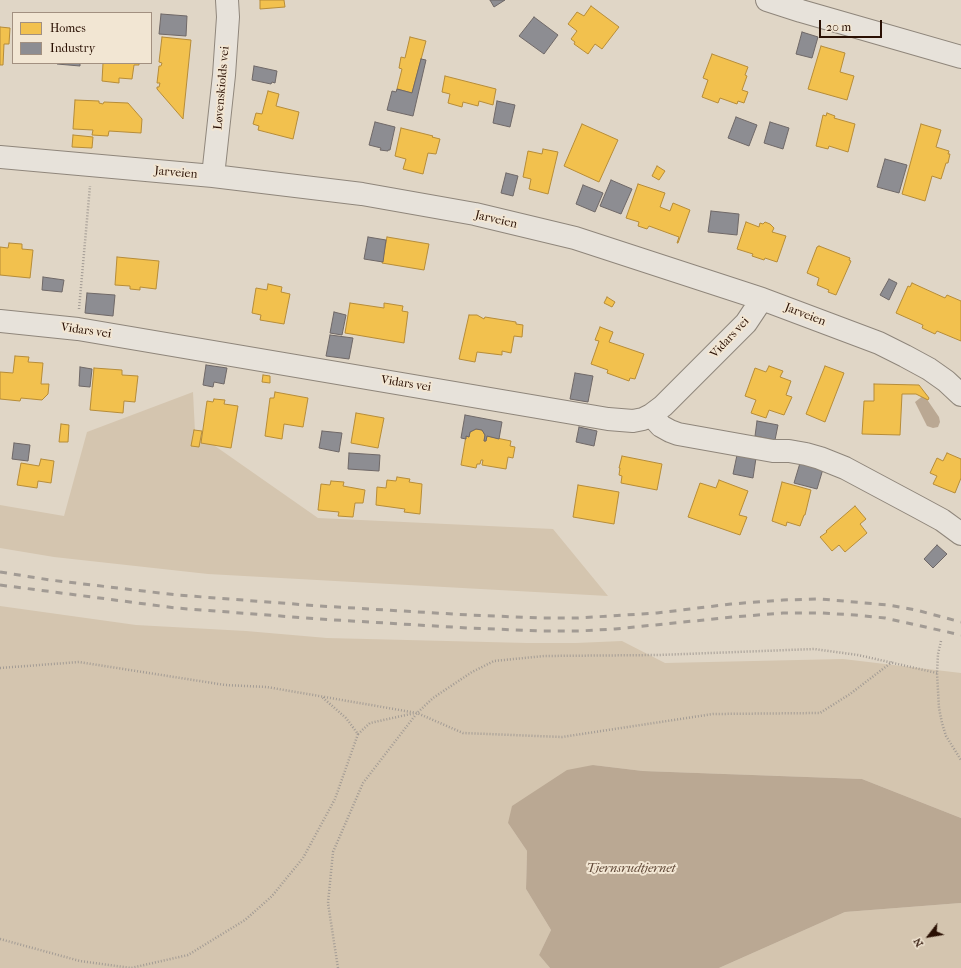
<!DOCTYPE html>
<html>
<head>
<meta charset="utf-8">
<style>
	body { margin:0 }
	#map { position:relative; width:961px; height:968px; overflow:hidden; background:#e0d6c6; font-family:"IM FELL French Canon",serif }
	canvas { display:block }
	.legend { position:absolute; left:12px; top:12px; width:140px; height:52px; box-sizing:border-box; background:#f2e6d3; border:1px solid #a29080; margin:0; padding:5px 7px; list-style:none; font-size:12px; color:#2a1003 }
	.legend li { display:flex; align-items:center; gap:8px; height:20px }
	.legend b { width:20px; border:1px solid #a29080 }
	.north { position:absolute; left:909px; top:916px; width:40px; height:40px; -webkit-text-stroke:3px #f2e6d3; paint-order:stroke; rotate:239deg; font-size:11px; font-weight:700; line-height:16px; text-align:center; color:#2a1003 }
	.north::after { content:''; display:block; margin:auto; width:14px; height:18px; background:#2a1003; clip-path:polygon(50% 0,100% 100%,50% 72%,0 100%) }
	.scale { position:absolute; left:819px; top:20px; width:63px; height:18px; box-sizing:border-box; border:2px solid #2a1003; border-top:0; padding-left:5px; font-size:12px; line-height:14px; white-space:nowrap; color:#2a1003; -webkit-text-stroke:3px #f2e6d3; paint-order:stroke }
</style>
</head>
<body>
<div id="map">
<canvas width="961" height="968"></canvas>
<ul class="legend">
<li><b style="height:11px;background:#f2c14e"></b>Homes</li>
<li><b style="height:11px;background:#8d8d92"></b>Industry</li>
</ul>
<div class="north">N</div>
<div class="scale">20 m</div>
</div>
<script>
const g = document.querySelector('canvas').getContext('2d');
g.lineJoin = 'round';
function fillPath(path, color) { g.fillStyle = color; g.fill(path, 'evenodd'); }
const poly = rows => new Path2D(rows.map(r => 'M' + r).join(''));
function trace(path, color, width, dash) { g.strokeStyle = color; g.lineWidth = width; g.lineCap = dash ? 'butt' : 'round'; g.setLineDash(dash || []); g.stroke(path); }
function label(font, color, halo, rows, align = 'center') {
  g.font = font + ' "IM FELL French Canon",serif'; g.lineWidth = 4; g.setLineDash([]); g.textBaseline = 'middle'; g.strokeStyle = halo; g.fillStyle = color; for (const [text, x, y, turn = 0] of rows) {
    g.save(); g.translate(x, y); g.rotate((+turn || 0) * Math.PI / 180); g.textAlign = isNaN(turn) ? turn : align; if (halo) g.strokeText(text, 0, 0); g.fillText(text, 0, 0); g.restore();
  }
}
fillPath(poly([
	[193,392,195,432,318,518,553,529,608,596,208,574,54,557,0,548,0,505,64,516,87,432],
	[0,606,136,625,246,631,327,638,527,643,576,643,622,641,665,663,843,659,961,673,961,818,862,779,643,771,593,765,508,823,527,851,526,889,551,930,539,955,550,968,0,968],
	[961,903,961,968,719,968,845,912]
]), '#d4c5af');
fillPath(poly([
	[924,395,939,417,940,422,938,427,933,428,927,426,915,402],
	[593,765,643,771,862,779,961,818,961,903,845,912,719,968,550,968,539,955,551,930,526,889,527,851,508,823,512,806,567,770]
]), '#baa893');
const homes = poly([
	[260,0,284,0,285,7,260,9,260,0],
	[591,6,619,27,602,49,595,44,588,54,574,44,575,42,571,39,577,31,568,24,577,12,584,16,591,6],
	[0,27,10,28,9,44,4,44,3,65,0,65,0,27],
	[162,37,191,40,183,119,157,89,157,87,159,87,160,83,157,83,159,66,161,66,162,63,159,62,162,37],
	[410,37,426,41,412,93,397,89,402,69,399,68,401,57,405,58,410,37],
	[821,46,845,53,840,72,854,76,847,100,808,89,821,46],
	[712,54,748,67,745,75,747,76,742,90,748,92,744,103,738,101,737,104,720,98,718,103,702,97,708,80,703,78,712,54],
	[103,63,139,63,139,65,134,65,132,79,119,78,119,83,102,81,103,63],
	[445,76,496,89,493,105,479,101,478,106,463,102,462,107,448,103,450,94,442,92,445,76],
	[268,91,279,94,276,106,299,112,293,139,258,130,259,126,253,124,256,113,262,114,268,91],
	[75,100,99,101,99,103,103,104,104,102,128,103,142,119,141,133,109,131,108,136,92,135,93,130,73,129,75,100],
	[827,113,835,116,834,118,855,124,848,152,829,146,828,149,816,146,823,115,826,116,827,113],
	[582,124,618,140,599,182,564,166,582,124],
	[921,124,941,130,936,147,949,151,948,154,950,154,948,163,946,163,941,179,932,176,925,201,902,194,921,124],
	[401,128,433,136,432,137,440,139,436,154,428,153,423,174,403,169,406,159,395,156,401,128],
	[73,135,93,137,92,148,72,147,73,135],
	[543,149,558,152,548,194,529,189,531,179,523,177,528,151,542,154,543,149],
	[657,166,665,171,659,180,652,176,657,166],
	[638,184,665,193,660,207,670,211,673,203,690,210,678,243,677,243,679,237,649,226,647,229,638,226,639,222,626,218,638,184],
	[746,222,759,227,760,223,763,224,765,222,770,224,774,228,772,232,786,236,777,262,765,258,764,260,752,256,753,254,737,249,746,222],
	[387,237,429,244,424,270,382,263,387,237],
	[9,243,22,244,22,249,33,250,30,278,0,275,0,247,8,248,9,243],
	[819,246,850,258,849,260,851,261,836,295,828,292,829,290,817,285,819,278,807,273,817,247,819,246],
	[117,257,159,261,156,289,140,287,140,290,130,289,130,286,115,285,117,257],
	[912,283,945,298,947,295,961,301,961,341,937,331,935,334,922,328,923,325,896,313,908,286,910,287,912,283],
	[268,284,282,287,281,292,290,294,284,324,260,320,261,315,252,313,256,288,267,290,268,284],
	[607,297,615,302,612,307,604,303,607,297],
	[350,303,384,308,384,303,403,306,402,311,408,312,404,343,345,333,350,303],
	[469,315,477,315,484,319,485,317,516,322,516,324,523,325,522,337,514,336,511,353,502,351,502,355,477,352,475,362,459,359,469,315],
	[600,327,613,332,609,342,644,354,635,379,630,378,629,381,607,373,608,370,591,364,599,341,595,340,600,327],
	[15,356,29,357,28,362,43,363,41,384,49,384,48,394,42,400,21,398,20,401,0,399,0,372,13,373,15,356],
	[769,366,783,371,780,377,791,381,786,395,792,397,784,415,769,410,766,418,751,413,756,400,745,396,755,368,766,372,769,366],
	[825,366,844,373,825,422,806,414,825,366],
	[94,368,122,370,122,375,138,376,135,402,124,401,123,413,90,410,94,368],
	[263,375,270,376,270,383,262,382,263,375],
	[874,384,919,385,929,398,928,400,916,394,902,394,900,435,862,434,864,401,874,401,874,384],
	[275,392,308,398,303,427,284,424,282,439,265,436,270,398,274,398,275,392],
	[214,399,225,400,224,404,238,406,231,448,201,443,207,401,213,402,214,399],
	[356,413,384,418,378,448,351,443,356,413],
	[61,424,69,425,68,442,59,442,61,424],
	[476,429,482,430,485,435,484,441,486,441,487,436,511,441,510,446,515,447,513,458,508,457,506,469,482,465,483,460,481,460,480,464,477,464,476,468,461,465,466,436,469,437,470,432,476,429],
	[194,430,202,431,199,447,191,446,194,430],
	[947,453,961,459,961,478,955,493,933,484,937,476,930,473,937,458,943,461,947,453],
	[622,456,662,464,657,490,621,483,622,476,619,475,620,468,619,468,622,456],
	[41,459,54,461,51,483,38,481,37,488,17,485,21,463,39,466,41,459],
	[397,477,410,479,409,482,422,484,420,514,404,512,405,509,376,505,377,487,386,488,387,480,396,481,397,477],
	[719,480,748,491,739,515,747,517,740,535,688,517,700,483,716,488,719,480],
	[331,481,344,482,343,486,365,490,363,503,355,503,353,517,338,516,339,512,318,510,321,484,330,485,331,481],
	[782,482,811,490,805,515,804,515,800,526,787,522,786,526,772,521,782,482],
	[578,485,619,492,614,524,573,517,578,485],
	[855,506,866,519,860,524,867,533,845,552,839,545,832,551,820,537,827,532,826,531,855,506]
]);
fillPath(homes, '#f2c14e');
trace(homes, '#b68c38', 1);
const industry = poly([
	[490,0,505,0,494,7,490,0],
	[161,14,187,16,186,36,159,34,161,14],
	[534,17,558,35,544,54,519,36,534,17],
	[802,32,818,37,812,58,796,54,802,32],
	[421,59,426,60,413,116,387,110,392,91,396,92,397,89,412,93,421,59],
	[57,63,80,63,80,66,57,64,57,63],
	[254,66,277,71,275,83,272,82,271,84,252,80,254,66],
	[497,101,515,105,510,127,493,123,497,101],
	[736,117,757,125,749,146,728,138,736,117],
	[375,122,395,127,390,150,388,150,388,151,380,150,381,148,369,145,375,122],
	[770,122,789,128,783,149,764,143,770,122],
	[885,159,907,165,899,193,877,187,885,159],
	[506,173,518,176,513,196,501,193,506,173],
	[611,180,632,189,621,214,600,206,611,180],
	[583,185,603,193,595,212,576,204,583,185],
	[711,211,739,214,737,235,708,232,711,211],
	[368,237,386,240,383,262,364,259,368,237],
	[43,277,64,280,62,292,42,290,43,277],
	[889,279,897,283,889,300,880,295,889,279],
	[87,293,115,295,113,316,85,313,87,293],
	[334,312,346,315,342,335,330,333,334,312],
	[330,335,353,338,349,359,326,356,330,335],
	[206,365,227,368,224,384,214,382,213,387,203,385,206,365],
	[80,367,92,369,90,387,79,386,80,367],
	[575,373,593,376,588,402,570,399,575,373],
	[465,415,502,422,499,439,487,436,486,441,484,441,485,435,482,430,476,429,470,432,469,437,466,436,466,439,461,438,465,415],
	[757,421,778,425,775,440,755,436,757,421],
	[579,427,597,431,594,446,576,442,579,427],
	[322,431,342,433,339,452,319,448,322,431],
	[14,443,30,445,28,461,12,459,14,443],
	[349,453,380,455,379,471,348,469,349,453],
	[737,455,756,458,753,478,733,474,737,455],
	[800,463,823,469,817,489,794,483,800,463],
	[937,545,947,554,933,568,924,559,937,545]
]);
fillPath(industry, '#8d8d92');
trace(industry, '#6f6867', 1);
const minor = poly([
	[767,0,801,11,961,57],
	[0,157,213,176,362,194,475,214,575,238,762,299,879,343,905,356,929,369,946,381,961,395],
	[213,176,224,75,228,17,227,0],
	[0,321,78,329,608,419,633,421,643,419,651,415,663,406,746,323,762,299],
	[651,415,661,426,670,431,678,434,773,451,789,451,806,454,820,458,845,468,918,507,942,520,961,534]
]);
trace(minor, '#8f867b', 24);
trace(poly([
	[79,309,90,186],
	[941,641,938,654,937,673,939,708,942,723,946,736,961,760],
	[0,668,79,662,225,685,267,687,417,713,463,733,562,737,713,714,820,713,850,694,892,662],
	[358,734,370,723,415,713],
	[0,939,80,961,131,968,188,955,245,920,272,896,303,858,335,799,358,734,346,718,322,697],
	[338,968,328,903,333,852,363,783,417,713,433,698,472,672,494,661,544,656,659,655,814,649,858,655,937,673]
]), '#a29b94', 2.5, [1, 2]);
trace(minor, '#e7e2da', 22);
trace(poly([
	[0,572,50,580,177,595,320,606,469,615,542,618,578,618,657,613,731,604,783,600,820,599,888,605,916,610,961,622],
	[0,585,176,608,319,619,468,628,542,631,579,631,615,629,733,617,783,613,821,613,855,615,885,618,961,635]
]), '#a29b94', 3, [7, 7]);
label('12px', '#2a1003', '#f2e6d3', [
	["Løvenskiolds vei",222,88,-85],
	["Jarveien",176,173,5],
	["Jarveien",496,220,13],
	["Jarveien",805,315,21],
	["Vidars vei",86,331,8],
	["Vidars vei",730,338,-47],
	["Vidars vei",406,384,9]
]);
label('italic 13px', '#5d4534', '#f2e6d3', [
	["Tjernsrudtjernet",631,869]
]);
</script>
</body>
</html>
